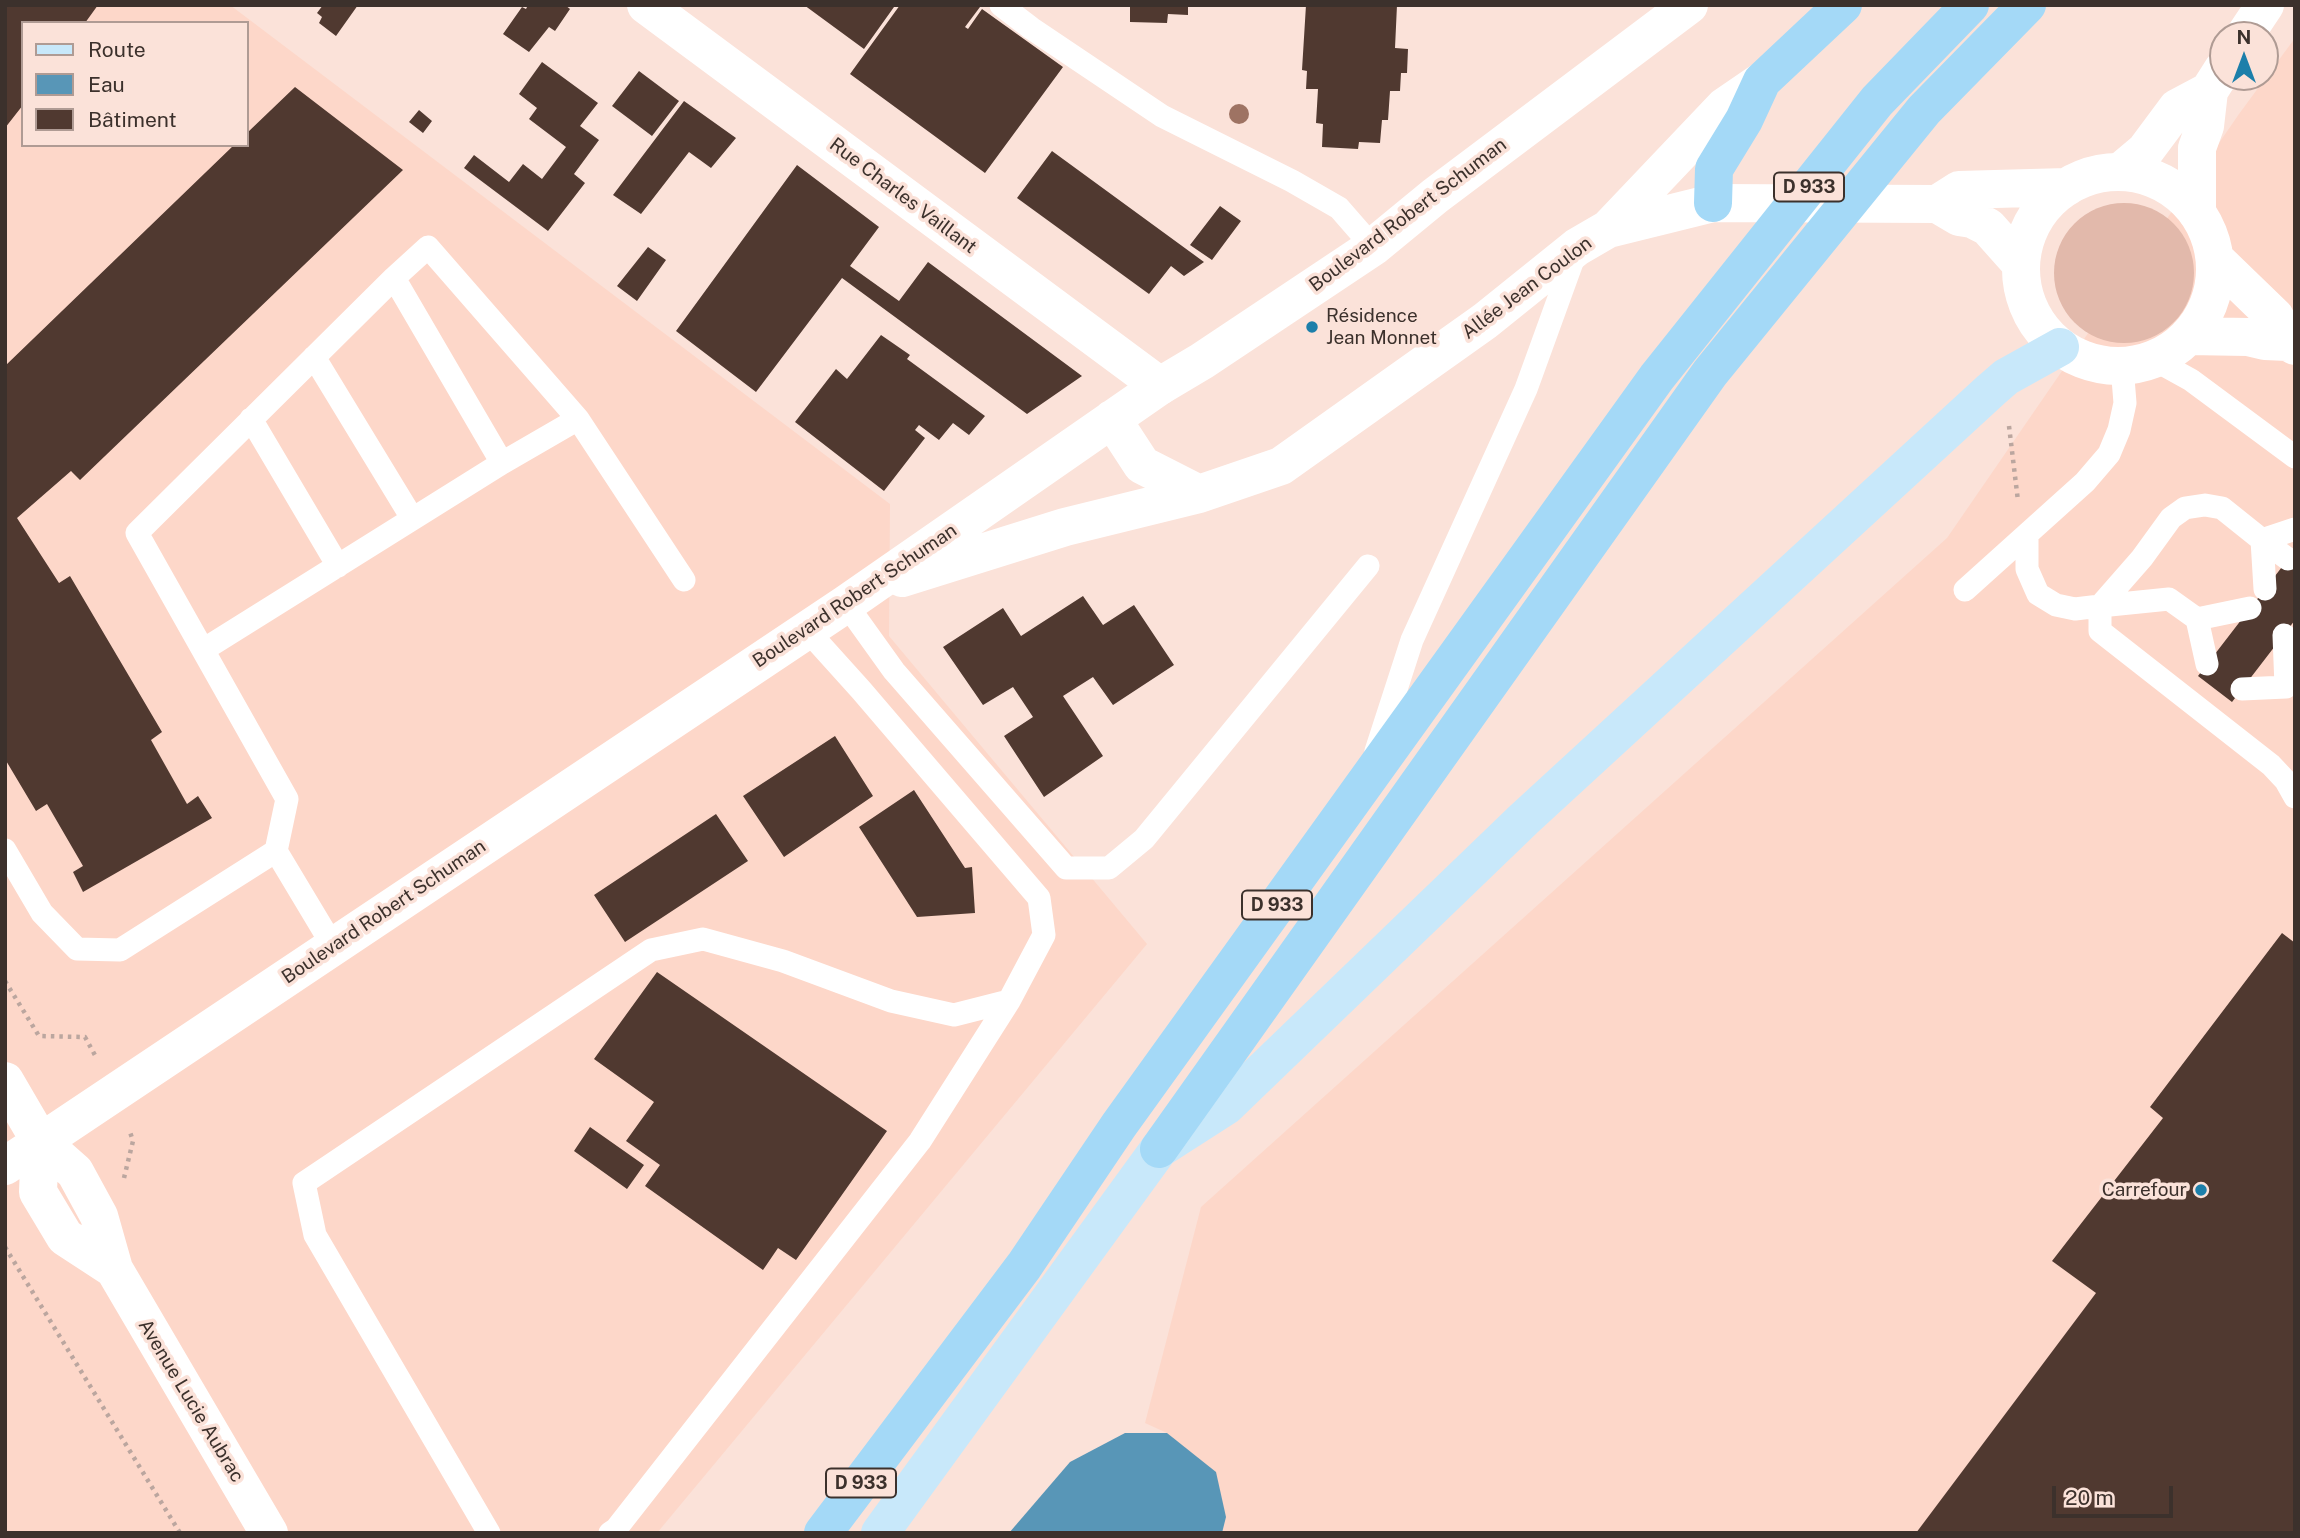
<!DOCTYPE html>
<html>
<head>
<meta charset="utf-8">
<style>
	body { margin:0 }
	#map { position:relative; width:2300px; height:1538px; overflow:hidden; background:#fbe2d9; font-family:"Public Sans",sans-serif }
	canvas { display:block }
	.frame { position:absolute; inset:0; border:7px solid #3c312c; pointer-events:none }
	.legend { position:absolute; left:21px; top:21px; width:228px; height:126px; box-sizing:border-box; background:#fbe2d9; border:2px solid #af9b94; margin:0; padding:9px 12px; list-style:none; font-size:21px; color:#3c312c }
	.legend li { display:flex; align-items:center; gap:14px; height:35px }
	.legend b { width:35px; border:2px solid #af9b94 }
	.north { position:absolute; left:2209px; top:21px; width:70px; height:70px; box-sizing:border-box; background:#fbe2d9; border:2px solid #af9b94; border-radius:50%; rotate:0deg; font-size:19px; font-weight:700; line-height:28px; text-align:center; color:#3c312c }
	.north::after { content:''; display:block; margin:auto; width:24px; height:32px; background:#1c7faa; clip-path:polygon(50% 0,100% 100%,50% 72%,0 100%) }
	.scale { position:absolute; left:2052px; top:1486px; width:121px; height:32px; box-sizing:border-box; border:4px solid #3c312c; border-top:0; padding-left:9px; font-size:21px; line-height:24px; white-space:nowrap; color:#3c312c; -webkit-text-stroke:5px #fbe2d9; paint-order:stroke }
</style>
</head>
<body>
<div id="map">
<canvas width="2300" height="1538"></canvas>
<div class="frame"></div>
<ul class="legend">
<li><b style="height:9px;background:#c8e8fa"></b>Route</li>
<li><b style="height:19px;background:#5896b7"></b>Eau</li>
<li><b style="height:19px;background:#503930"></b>Bâtiment</li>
</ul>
<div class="north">N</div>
<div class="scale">20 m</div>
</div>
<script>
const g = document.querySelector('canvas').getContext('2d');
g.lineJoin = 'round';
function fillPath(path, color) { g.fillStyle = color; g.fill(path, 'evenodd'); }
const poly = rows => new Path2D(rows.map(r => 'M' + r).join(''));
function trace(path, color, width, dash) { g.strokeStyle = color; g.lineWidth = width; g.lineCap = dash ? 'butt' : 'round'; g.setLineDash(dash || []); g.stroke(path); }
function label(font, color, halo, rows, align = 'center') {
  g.font = font + ' "Public Sans",sans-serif'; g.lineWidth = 7; g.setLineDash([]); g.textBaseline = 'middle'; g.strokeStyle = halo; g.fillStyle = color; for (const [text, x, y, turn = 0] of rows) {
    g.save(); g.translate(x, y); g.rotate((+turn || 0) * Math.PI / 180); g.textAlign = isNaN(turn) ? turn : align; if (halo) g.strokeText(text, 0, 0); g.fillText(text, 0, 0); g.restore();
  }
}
fillPath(poly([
	[5,5,230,5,890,504,889,636,1147,944,657,1533,5,1533],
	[23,23,247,23,247,145,23,145],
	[2295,38,2295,1533,1222,1533,1226,1517,1167,1433,1145,1423,1201,1207,1947,538,2239,114]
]), '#fdd7c9');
fillPath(poly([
	'2054 273a70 70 0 1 1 140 0a70 70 0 1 1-140 0Z'
]), '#e2b9ab');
fillPath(poly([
	[1125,1433,1167,1433,1216,1472,1226,1517,1222,1533,1009,1533,1070,1462]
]), '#5896b7');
fillPath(poly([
	[5,5,98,5,85,23,23,23,23,105,5,128],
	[323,5,358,5,336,36,319,23,322,17,317,13],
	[528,5,565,5,570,9,555,31,549,27,529,52,503,34,522,7,526,9],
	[804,5,891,5,894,7,864,49],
	[900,5,977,5,980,7,965,27,968,29,982,9,1063,67,985,173,850,74],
	[1130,5,1188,5,1188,15,1168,14,1167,23,1130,22],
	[1306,5,1397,5,1395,48,1408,49,1407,73,1401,73,1400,91,1390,91,1388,120,1382,120,1380,143,1359,142,1358,149,1322,147,1323,124,1316,123,1318,89,1306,89,1307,71,1302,70],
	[542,62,598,103,580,126,599,140,574,174,585,183,548,231,464,168,474,155,509,182,523,164,542,179,566,147,529,119,537,108,519,94],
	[639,71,679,101,652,136,612,106],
	[295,87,403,170,80,480,71,471,17,518,59,583,70,576,162,732,151,740,187,804,198,796,212,818,83,892,73,872,83,866,47,804,36,811,5,759,5,366,234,145,247,145,247,133],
	[684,101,736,138,711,168,689,152,641,214,613,195],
	[419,110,432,121,423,133,409,122],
	[1052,151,1204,262,1184,276,1171,266,1149,294,1017,198],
	[797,165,879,227,850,266,899,301,928,262,1082,376,1027,414,842,278,756,392,676,331],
	[1220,206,1241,221,1212,260,1190,245],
	[648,247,666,260,637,301,617,286],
	[881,335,910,355,907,359,985,416,969,435,953,423,939,440,919,425,915,430,925,438,884,491,795,422,836,369,847,379],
	[2295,550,2295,620,2232,702,2198,676],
	[1083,596,1103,625,1134,605,1174,665,1113,705,1093,677,1063,696,1103,756,1044,797,1004,736,1033,717,1013,687,983,705,943,647,1003,608,1021,636],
	[835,736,873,796,784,857,743,796],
	[914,790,965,868,972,867,975,913,917,917,859,827],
	[716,814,748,861,625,942,594,895],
	[2282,933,2295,943,2295,1533,1916,1533,2096,1293,2052,1261,2163,1118,2150,1107],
	[657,972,887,1131,796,1260,778,1248,763,1270,645,1186,660,1165,626,1141,654,1102,594,1059],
	[590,1127,644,1165,627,1189,574,1151]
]), '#503930');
trace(poly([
	[2009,426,2018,501],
	[5,981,39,1036,85,1037,96,1057],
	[124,1178,133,1141,129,1129],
	[5,1247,180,1533]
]), '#bba69f', 4.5, [3.5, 5]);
trace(poly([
	[1001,5,1031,28,1162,116,1292,181,1339,208,1373,247],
	[394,278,428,247,578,419],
	[314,357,412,518],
	[2153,359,2191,380,2295,457],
	[251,419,338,566],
	[2027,535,2027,569,2038,594,2056,605,2075,609,2100,606,2142,558,2171,518,2185,508,2205,505,2222,508,2262,540,2295,529],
	[2262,540,2265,589],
	[2262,540,2288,559],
	[1965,590,2085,482,2109,454,2119,430,2125,403,2122,366],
	[846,604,894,671,1066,868,1109,868,1144,839,1368,566],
	[2197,619,2250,608],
	[2284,635,2286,687],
	[203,650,502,463],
	[2207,664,2197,619,2169,599,2100,606,2100,631,2271,765,2286,781,2295,797],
	[2242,689,2286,687],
	[1376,751,1412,640,1526,389,1575,254],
	[5,850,42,913,77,949,120,950,276,851,287,799,137,533,394,278,502,463,578,419,684,580],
	[276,851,333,946],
	[489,1533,315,1235,304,1183,651,950,703,939,783,961,891,1001,954,1015,1009,1001,1044,935,1039,898,861,690,806,629],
	[610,1533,616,1529,920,1141,1009,1001]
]), '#fff', 23);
trace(poly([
	[646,5,1160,386],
	[2245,35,2265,5],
	[2120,172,2145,151,2177,108,2209,91],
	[2197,212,2197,148,2205,126,2209,91,2223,69]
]), '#fff', 38);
trace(poly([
	'2021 269a97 97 0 1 1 194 0a97 97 0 1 1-194 0Z',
	[1937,204,1959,190,2067,187],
	[1608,229,1724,107,1762,81],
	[2215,259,2275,317,2288,342,2295,346],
	[2188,336,2248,337,2265,341,2288,342],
	[1112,419,1142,465,1199,494],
	[902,578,1065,527,1199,494,1281,466,1485,321,1577,247,1608,229,1713,203,1937,204,1959,217,1972,219,1988,227,2021,264],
	[5,1081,40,1141,75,1172,99,1216,114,1269,269,1533],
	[40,1141,38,1192,65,1237,114,1269],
	[5,1166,846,604,1160,386,1202,361,1373,247,1435,196,1689,5]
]), '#fff', 38);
trace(poly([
	[880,1533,1159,1149,1226,1106,1524,819,1991,390,2006,377,2060,347]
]), '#c8e8fa', 38);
trace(poly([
	[1713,203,1714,169,1744,120,1762,81,1843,5],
	[1159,1149,1710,373,1924,110,2027,5],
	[823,1533,1024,1266,1119,1125,1657,377,1877,101,1970,5]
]), '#a4d9f7', 38);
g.fillStyle = '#9e7363';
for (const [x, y] of [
	[1239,114]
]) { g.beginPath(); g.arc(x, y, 10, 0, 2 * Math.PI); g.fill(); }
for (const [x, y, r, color] of [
	[1312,327,7,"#1c7faa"],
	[2201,1190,7,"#1c7faa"]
]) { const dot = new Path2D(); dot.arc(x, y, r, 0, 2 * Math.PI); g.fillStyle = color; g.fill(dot); trace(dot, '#fbe2d9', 2.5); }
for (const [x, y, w] of [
	[1809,187,70],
	[1277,905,70],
	[861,1483,70]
]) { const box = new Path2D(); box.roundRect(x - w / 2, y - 14.5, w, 29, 5); g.fillStyle = '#fbe2d9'; g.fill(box); trace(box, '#3c312c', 2); }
label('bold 18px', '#3c312c', null, [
	["D 933",1809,187],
	["D 933",1277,905],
	["D 933",861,1483]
]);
label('19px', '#3c312c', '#fbe2d9', [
	["Rue Charles Vaillant",903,196,37],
	["Boulevard Robert Schuman",1408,215,-37],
	["Allée Jean Coulon",1527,288,-37],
	["Boulevard Robert Schuman",855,596,-34],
	["Boulevard Robert Schuman",384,912,-34],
	["Avenue Lucie Aubrac",191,1401,59]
]);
label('19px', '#3c312c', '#fbe2d9', [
	["Résidence",1326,316],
	["Jean Monnet",1326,338],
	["Carrefour",2187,1190,"right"]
], 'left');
</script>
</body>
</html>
